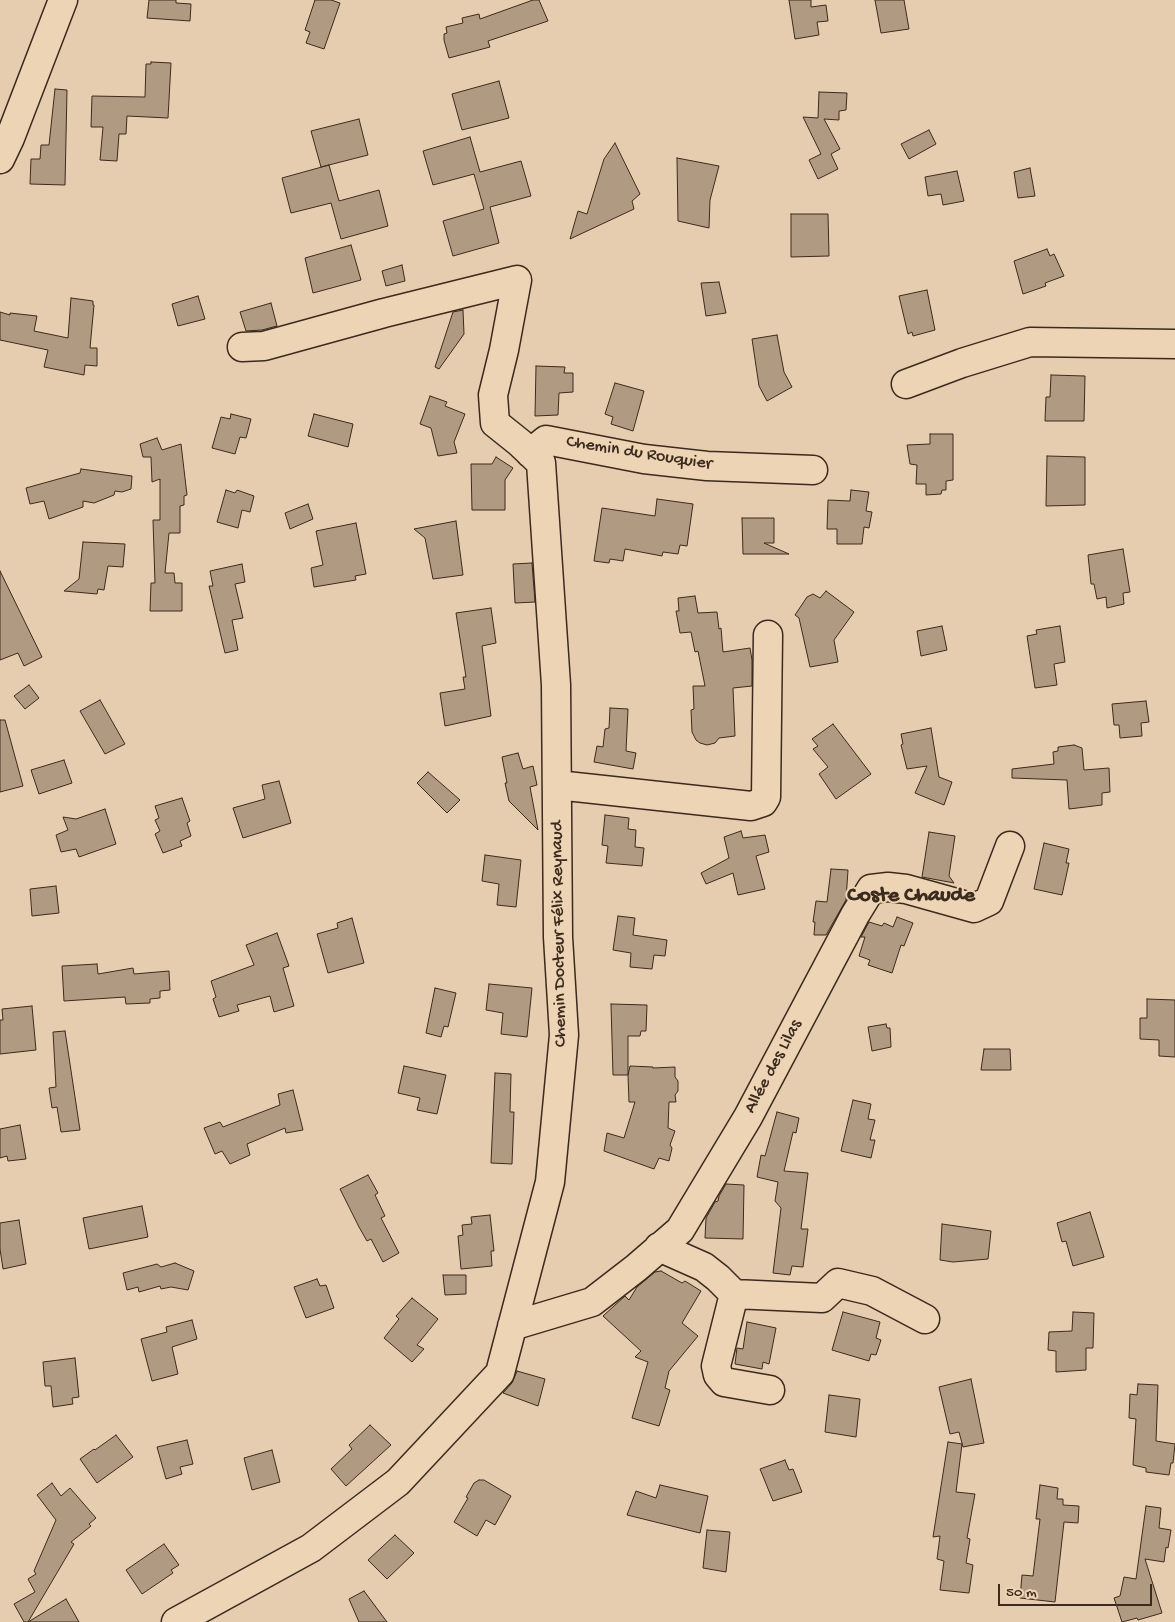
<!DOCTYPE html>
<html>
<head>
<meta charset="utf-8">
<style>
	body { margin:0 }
	#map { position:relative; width:1175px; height:1622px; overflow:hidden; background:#e6cdaf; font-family:"Gochi Hand",sans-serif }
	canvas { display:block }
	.scale { position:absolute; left:998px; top:1584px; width:154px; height:22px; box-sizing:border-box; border:2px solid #3b2a1e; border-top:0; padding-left:6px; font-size:15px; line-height:18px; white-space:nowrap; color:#3b2a1e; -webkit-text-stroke:4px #edd4b5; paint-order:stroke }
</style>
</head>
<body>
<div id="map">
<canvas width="1175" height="1622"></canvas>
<div class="scale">50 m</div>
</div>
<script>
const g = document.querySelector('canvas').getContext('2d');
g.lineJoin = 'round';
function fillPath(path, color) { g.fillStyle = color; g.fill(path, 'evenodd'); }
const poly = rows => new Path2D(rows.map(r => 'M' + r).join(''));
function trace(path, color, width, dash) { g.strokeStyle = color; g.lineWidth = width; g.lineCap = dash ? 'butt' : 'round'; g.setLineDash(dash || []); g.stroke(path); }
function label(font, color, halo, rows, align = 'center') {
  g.font = font + ' "Gochi Hand",sans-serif'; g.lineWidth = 4; g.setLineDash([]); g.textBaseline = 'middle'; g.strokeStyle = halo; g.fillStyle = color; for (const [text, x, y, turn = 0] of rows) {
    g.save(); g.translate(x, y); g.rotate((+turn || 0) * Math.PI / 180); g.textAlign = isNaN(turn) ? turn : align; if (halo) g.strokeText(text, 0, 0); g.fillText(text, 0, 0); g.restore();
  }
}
const building = poly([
	[149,0,176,0,176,3,191,4,190,21,147,18,149,0],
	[315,0,331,0,340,3,324,49,306,43,310,32,305,30,315,0],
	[533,0,539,0,548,21,488,41,490,47,449,58,444,40,444,34,447,33,446,27,463,23,462,18,479,14,480,19,533,0],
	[789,0,811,0,811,7,826,5,828,21,817,22,819,35,795,39,789,0],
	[875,0,904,0,909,29,881,33,875,0],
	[151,62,171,63,168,118,127,116,126,134,119,134,117,161,100,160,103,127,91,127,92,96,145,97,146,64,151,64,151,62],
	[499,81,509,118,462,130,452,94,499,81],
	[55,89,67,90,65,185,30,184,31,159,40,159,41,145,49,145,55,89],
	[819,92,847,93,846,110,839,111,839,120,824,119,840,149,831,154,838,169,818,179,809,160,821,154,803,117,818,118,819,92],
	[359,119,368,155,321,167,311,131,359,119],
	[929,130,936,144,909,159,901,144,929,130],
	[470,137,480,172,521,161,531,196,490,207,499,243,453,256,443,221,484,209,474,174,433,185,423,151,470,137],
	[615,143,640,194,632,201,634,209,570,239,578,211,587,214,604,159,615,143],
	[677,158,719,166,710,200,709,228,678,221,677,158],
	[329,165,339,201,379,190,388,226,341,239,331,203,291,213,282,178,329,165],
	[1030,168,1035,196,1018,198,1014,172,1030,168],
	[957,171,964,201,943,205,941,194,928,196,925,177,957,171],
	[791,214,828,214,829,256,791,257,791,214],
	[351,245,361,280,313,293,305,258,351,245],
	[1047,249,1050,256,1054,254,1064,276,1045,283,1046,286,1023,294,1014,261,1047,249],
	[402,265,405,281,386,286,382,271,402,265],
	[719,282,726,313,706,316,701,283,719,282],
	[927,290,935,330,913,336,912,332,908,334,899,296,927,290],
	[198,296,205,319,178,326,172,304,198,296],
	[71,298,93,301,93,305,94,305,90,348,97,348,97,366,85,365,84,375,44,367,48,350,0,340,0,312,10,315,10,313,37,316,34,331,68,338,71,298],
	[271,303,277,326,262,330,246,331,240,312,271,303],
	[463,310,464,334,439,369,435,367,453,312,463,310],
	[777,335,784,372,792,387,767,401,759,386,752,339,777,335],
	[536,366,565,367,564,373,573,373,573,392,559,393,558,415,535,416,536,366],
	[1051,375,1085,376,1084,421,1045,421,1046,397,1050,397,1051,375],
	[615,383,644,391,633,431,611,424,613,417,605,414,615,383],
	[430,396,447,402,445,406,465,414,454,442,457,453,438,456,431,428,420,424,430,396],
	[231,414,251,419,246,438,240,437,235,454,212,448,221,417,230,419,231,414],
	[314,414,353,424,348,447,308,436,314,414],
	[930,434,953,434,953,480,946,481,946,490,942,490,941,494,926,495,926,484,916,484,917,465,910,464,907,445,930,444,930,434],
	[157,438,162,450,181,444,187,495,184,496,184,505,180,506,180,533,169,533,165,573,174,573,175,583,182,583,182,611,150,611,151,583,155,583,153,520,160,520,160,479,152,482,151,457,143,457,140,444,157,438],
	[1047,456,1085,457,1085,505,1046,506,1047,456],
	[496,457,513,468,505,480,505,510,472,510,471,464,492,464,496,457],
	[81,469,132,476,131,489,122,492,115,491,114,495,94,503,83,501,83,507,49,519,44,501,30,504,26,488,80,473,81,469],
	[226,490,235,493,237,490,254,496,250,512,242,510,238,528,217,522,226,490],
	[851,490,869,492,866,511,872,512,869,528,864,527,862,544,837,544,837,529,827,529,828,500,850,501,851,490],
	[657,499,693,504,687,546,680,545,678,554,663,552,662,556,625,549,623,561,610,559,609,563,594,561,602,508,655,516,657,499],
	[308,504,313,519,290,529,285,513,308,504],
	[742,518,774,518,774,543,764,543,789,554,743,554,742,518],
	[456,521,463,575,433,579,425,538,414,529,456,521],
	[356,523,366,574,355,576,356,580,314,587,311,568,323,565,316,531,356,523],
	[83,542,125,544,123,567,108,566,104,590,98,589,97,594,64,591,79,579,83,542],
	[1123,549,1130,592,1123,593,1124,604,1107,608,1106,597,1097,599,1094,584,1091,584,1088,555,1123,549],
	[532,563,535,602,515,603,513,564,532,563],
	[242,564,245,582,235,584,243,618,232,620,238,650,225,653,209,586,213,586,210,571,242,564],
	[0,571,42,657,24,666,18,653,0,660,0,571],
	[826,591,854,612,834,640,838,662,810,667,799,618,795,615,807,597,813,594,820,598,826,591],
	[695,596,698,613,717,612,719,629,721,628,723,652,750,648,752,660,752,686,733,688,735,736,719,738,715,743,707,745,700,743,696,740,692,732,691,710,694,709,693,686,705,686,698,651,695,652,691,632,680,633,676,611,679,611,678,598,695,596],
	[491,608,496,643,482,646,491,716,445,726,440,693,465,689,463,677,466,677,456,613,491,608],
	[942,626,947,650,921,656,917,631,942,626],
	[1060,626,1065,662,1054,664,1057,685,1035,688,1027,636,1037,634,1036,630,1060,626],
	[29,685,39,698,25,709,14,696,29,685],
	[100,700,125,744,105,754,80,711,100,700],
	[1146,701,1149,722,1141,723,1142,736,1120,738,1119,725,1114,725,1112,704,1146,701],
	[610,708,628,709,626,751,636,753,633,769,594,762,597,746,603,747,605,729,609,728,610,708],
	[0,720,5,720,23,786,0,792,0,720],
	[833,724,871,774,836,799,819,774,828,767,813,749,818,746,812,739,833,724],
	[931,728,939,777,952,782,944,805,915,793,927,766,907,769,901,745,903,744,901,734,931,728],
	[1074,745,1082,748,1084,770,1109,768,1110,792,1102,793,1102,805,1069,809,1067,780,1012,778,1012,769,1054,764,1053,752,1058,751,1058,747,1074,745],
	[518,753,523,769,533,766,537,785,530,787,538,830,509,801,505,783,507,783,502,757,518,753],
	[64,760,72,783,39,794,31,770,64,760],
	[428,772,460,800,447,813,417,783,428,772],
	[279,781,291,823,243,838,233,808,265,799,262,785,279,781],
	[182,798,190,821,187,823,191,836,180,841,182,846,163,853,155,834,160,831,155,820,159,818,155,806,182,798],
	[105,809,116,844,79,857,76,849,61,852,56,835,68,830,63,817,76,819,105,809],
	[605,815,629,818,628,829,636,830,635,847,644,848,642,866,606,863,608,846,602,845,605,815],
	[741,831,743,838,765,835,769,852,756,856,765,889,738,895,733,873,706,884,701,873,729,858,724,837,741,831],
	[929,832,955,836,949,876,954,883,922,877,929,832],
	[1044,843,1069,849,1066,863,1069,863,1062,895,1034,889,1044,843],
	[485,855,521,860,516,907,497,905,499,884,482,881,485,855],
	[831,869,848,870,846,900,826,935,814,935,815,922,813,922,816,901,827,902,831,869],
	[56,886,59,913,32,916,30,889,56,886],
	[618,916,635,918,633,935,667,940,665,956,654,955,652,969,630,967,631,953,613,950,618,916],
	[897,917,913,923,904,946,901,945,892,973,868,965,870,960,859,956,865,937,861,937,869,922,882,926,884,923,893,927,897,917],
	[352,918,364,963,328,973,317,934,338,928,337,923,352,918],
	[277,933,289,966,283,968,294,1006,274,1012,270,996,237,1005,239,1011,219,1017,213,999,216,997,211,981,254,965,246,945,277,933],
	[97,964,98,974,133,968,134,974,169,971,170,990,160,991,160,998,150,999,150,1003,126,1004,125,997,64,1001,62,966,97,964],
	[489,984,532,988,527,1037,501,1034,503,1013,486,1010,489,984],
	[435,988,456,993,448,1027,444,1026,441,1037,426,1033,435,988],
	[1147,999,1175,1000,1175,1057,1159,1056,1159,1040,1140,1039,1140,1018,1147,1018,1147,999],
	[611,1004,647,1005,646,1031,641,1031,640,1036,628,1036,628,1075,630,1066,653,1067,653,1068,675,1067,675,1077,678,1081,678,1091,675,1095,676,1102,669,1102,668,1128,675,1131,670,1145,672,1148,669,1161,659,1158,654,1169,604,1151,607,1133,624,1138,635,1102,629,1102,628,1075,613,1075,611,1004],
	[32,1006,36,1050,0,1054,0,1020,3,1020,2,1009,32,1006],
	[886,1024,887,1028,890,1028,891,1047,872,1051,868,1027,886,1024],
	[65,1031,80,1130,61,1132,57,1107,52,1108,49,1088,56,1087,53,1032,65,1031],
	[984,1049,1010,1049,1011,1070,981,1070,984,1049],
	[404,1066,446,1075,437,1114,417,1110,420,1098,398,1093,404,1066],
	[495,1073,511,1074,510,1112,514,1112,512,1164,491,1163,495,1073],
	[293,1090,303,1130,286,1133,285,1128,247,1144,250,1155,230,1164,222,1151,215,1154,204,1128,220,1122,223,1127,280,1105,278,1094,293,1090],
	[853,1100,871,1104,868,1119,875,1120,870,1140,875,1140,871,1158,841,1151,853,1100],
	[777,1112,799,1118,796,1133,793,1132,784,1171,808,1173,801,1229,808,1229,803,1267,792,1266,790,1275,773,1273,781,1208,775,1201,778,1182,757,1177,761,1155,765,1156,777,1112],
	[20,1125,26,1159,8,1161,7,1156,0,1158,0,1129,20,1125],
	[368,1175,378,1193,375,1195,385,1216,381,1218,399,1253,383,1262,371,1239,367,1241,359,1227,340,1189,368,1175],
	[726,1184,744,1185,743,1239,705,1238,706,1218,715,1202,718,1201,719,1196,726,1184],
	[142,1206,148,1237,89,1249,83,1218,142,1206],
	[1090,1212,1104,1257,1073,1266,1066,1241,1062,1242,1057,1223,1090,1212],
	[490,1215,494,1251,491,1251,492,1266,461,1269,458,1236,463,1235,462,1225,472,1224,471,1217,490,1215],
	[19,1220,26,1264,3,1269,0,1249,0,1223,19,1220],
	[942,1224,991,1231,988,1259,953,1262,940,1260,942,1224],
	[175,1263,194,1271,188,1290,171,1287,161,1289,160,1286,139,1292,138,1287,127,1290,123,1273,157,1264,161,1267,175,1263],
	[661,1271,682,1283,685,1281,701,1291,682,1323,698,1336,669,1371,665,1388,670,1390,659,1426,632,1418,648,1362,635,1357,641,1351,603,1316,625,1296,629,1300,637,1287,655,1272,661,1271],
	[443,1275,466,1275,466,1294,445,1295,443,1275],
	[317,1279,320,1286,326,1285,334,1308,306,1318,294,1287,317,1279],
	[412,1298,438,1319,417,1345,424,1349,412,1362,384,1338,399,1319,396,1316,412,1298],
	[843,1312,880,1322,876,1338,881,1340,876,1355,871,1354,869,1361,832,1350,843,1312],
	[1073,1312,1094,1313,1093,1348,1086,1348,1086,1370,1056,1372,1056,1351,1048,1350,1049,1332,1072,1331,1073,1312],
	[192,1320,197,1339,172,1347,178,1374,152,1381,141,1339,167,1332,166,1327,192,1320],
	[747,1322,776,1328,769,1364,763,1362,762,1369,735,1364,737,1348,743,1349,747,1322],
	[75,1358,79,1397,72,1398,73,1404,53,1407,51,1386,45,1386,43,1362,75,1358],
	[517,1371,545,1379,538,1406,503,1393,512,1383,517,1371],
	[971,1379,984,1443,963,1447,959,1432,950,1434,939,1387,971,1379],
	[1138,1384,1158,1385,1156,1441,1175,1444,1173,1463,1171,1463,1169,1475,1146,1472,1146,1468,1133,1465,1136,1419,1129,1418,1130,1394,1137,1395,1138,1384],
	[829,1395,860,1399,856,1437,825,1432,829,1395],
	[370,1425,391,1445,346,1486,331,1469,352,1449,349,1445,370,1425],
	[116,1435,133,1457,97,1483,80,1459,94,1449,95,1450,116,1435],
	[187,1440,193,1464,180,1467,182,1474,166,1479,157,1447,187,1440],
	[948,1442,962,1444,956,1492,975,1494,967,1538,970,1539,966,1563,973,1565,969,1593,940,1590,944,1561,937,1559,940,1536,933,1537,948,1442],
	[272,1450,280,1482,252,1490,244,1458,272,1450],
	[785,1460,789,1470,793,1469,802,1492,773,1501,760,1469,785,1460],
	[479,1480,484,1480,511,1496,495,1525,486,1520,477,1536,454,1522,468,1498,466,1497,474,1483,479,1480],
	[52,1483,61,1496,70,1488,96,1518,89,1524,91,1526,71,1542,74,1544,28,1622,24,1622,14,1604,35,1592,28,1579,36,1574,34,1571,56,1520,37,1495,52,1483],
	[660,1485,708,1496,700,1533,627,1515,636,1491,656,1498,660,1485],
	[1040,1485,1058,1488,1057,1499,1063,1499,1063,1505,1079,1506,1078,1523,1064,1522,1055,1602,1020,1598,1022,1575,1033,1576,1040,1519,1036,1519,1040,1485],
	[1146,1506,1161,1508,1159,1528,1171,1530,1168,1548,1166,1547,1164,1562,1145,1559,1162,1613,1138,1620,1137,1618,1122,1622,1114,1598,1120,1596,1124,1577,1136,1579,1146,1506],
	[707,1530,730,1532,726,1572,703,1568,707,1530],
	[395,1535,414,1553,387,1579,368,1560,395,1535],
	[164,1544,179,1565,171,1570,173,1573,142,1594,126,1570,164,1544],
	[364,1591,387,1622,359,1622,349,1599,364,1591],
	[66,1599,79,1622,28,1622,66,1599]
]);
fillPath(building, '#b19a82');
trace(building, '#3b2a1e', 1);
const minor = poly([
	[0,159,10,138,63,0],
	[906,384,962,363,1030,342,1175,344],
	[530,453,546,440,644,459,707,466,813,470],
	[557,785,751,806,763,802,766,797,768,635],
	[659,1247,704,1267,718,1278,734,1294,822,1298,838,1283,872,1291,925,1319],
	[734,1294,716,1366,718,1375,724,1382,770,1390],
	[512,1326,592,1302,636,1268,680,1230,748,1117,855,915,871,889,888,887,906,889,974,908,989,901,1010,846],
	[176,1622,311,1548,398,1482,500,1373,550,1182,564,1035,558,937,556,685,541,463,520,443,495,423,493,395,504,350,517,280,384,313,264,346,242,347]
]);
trace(minor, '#3b2a1e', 31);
trace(minor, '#edd4b5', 28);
label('18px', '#3b2a1e', '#edd4b5', [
	["Chemin du Rouquier",639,454,9],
	["Chemin Docteur Félix Reynaud",560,934,-91],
	["Allée des Lilas",774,1067,-62]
]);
label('bold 22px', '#3b2a1e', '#edd4b5', [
	["Coste Chaude",911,897]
]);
</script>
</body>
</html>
